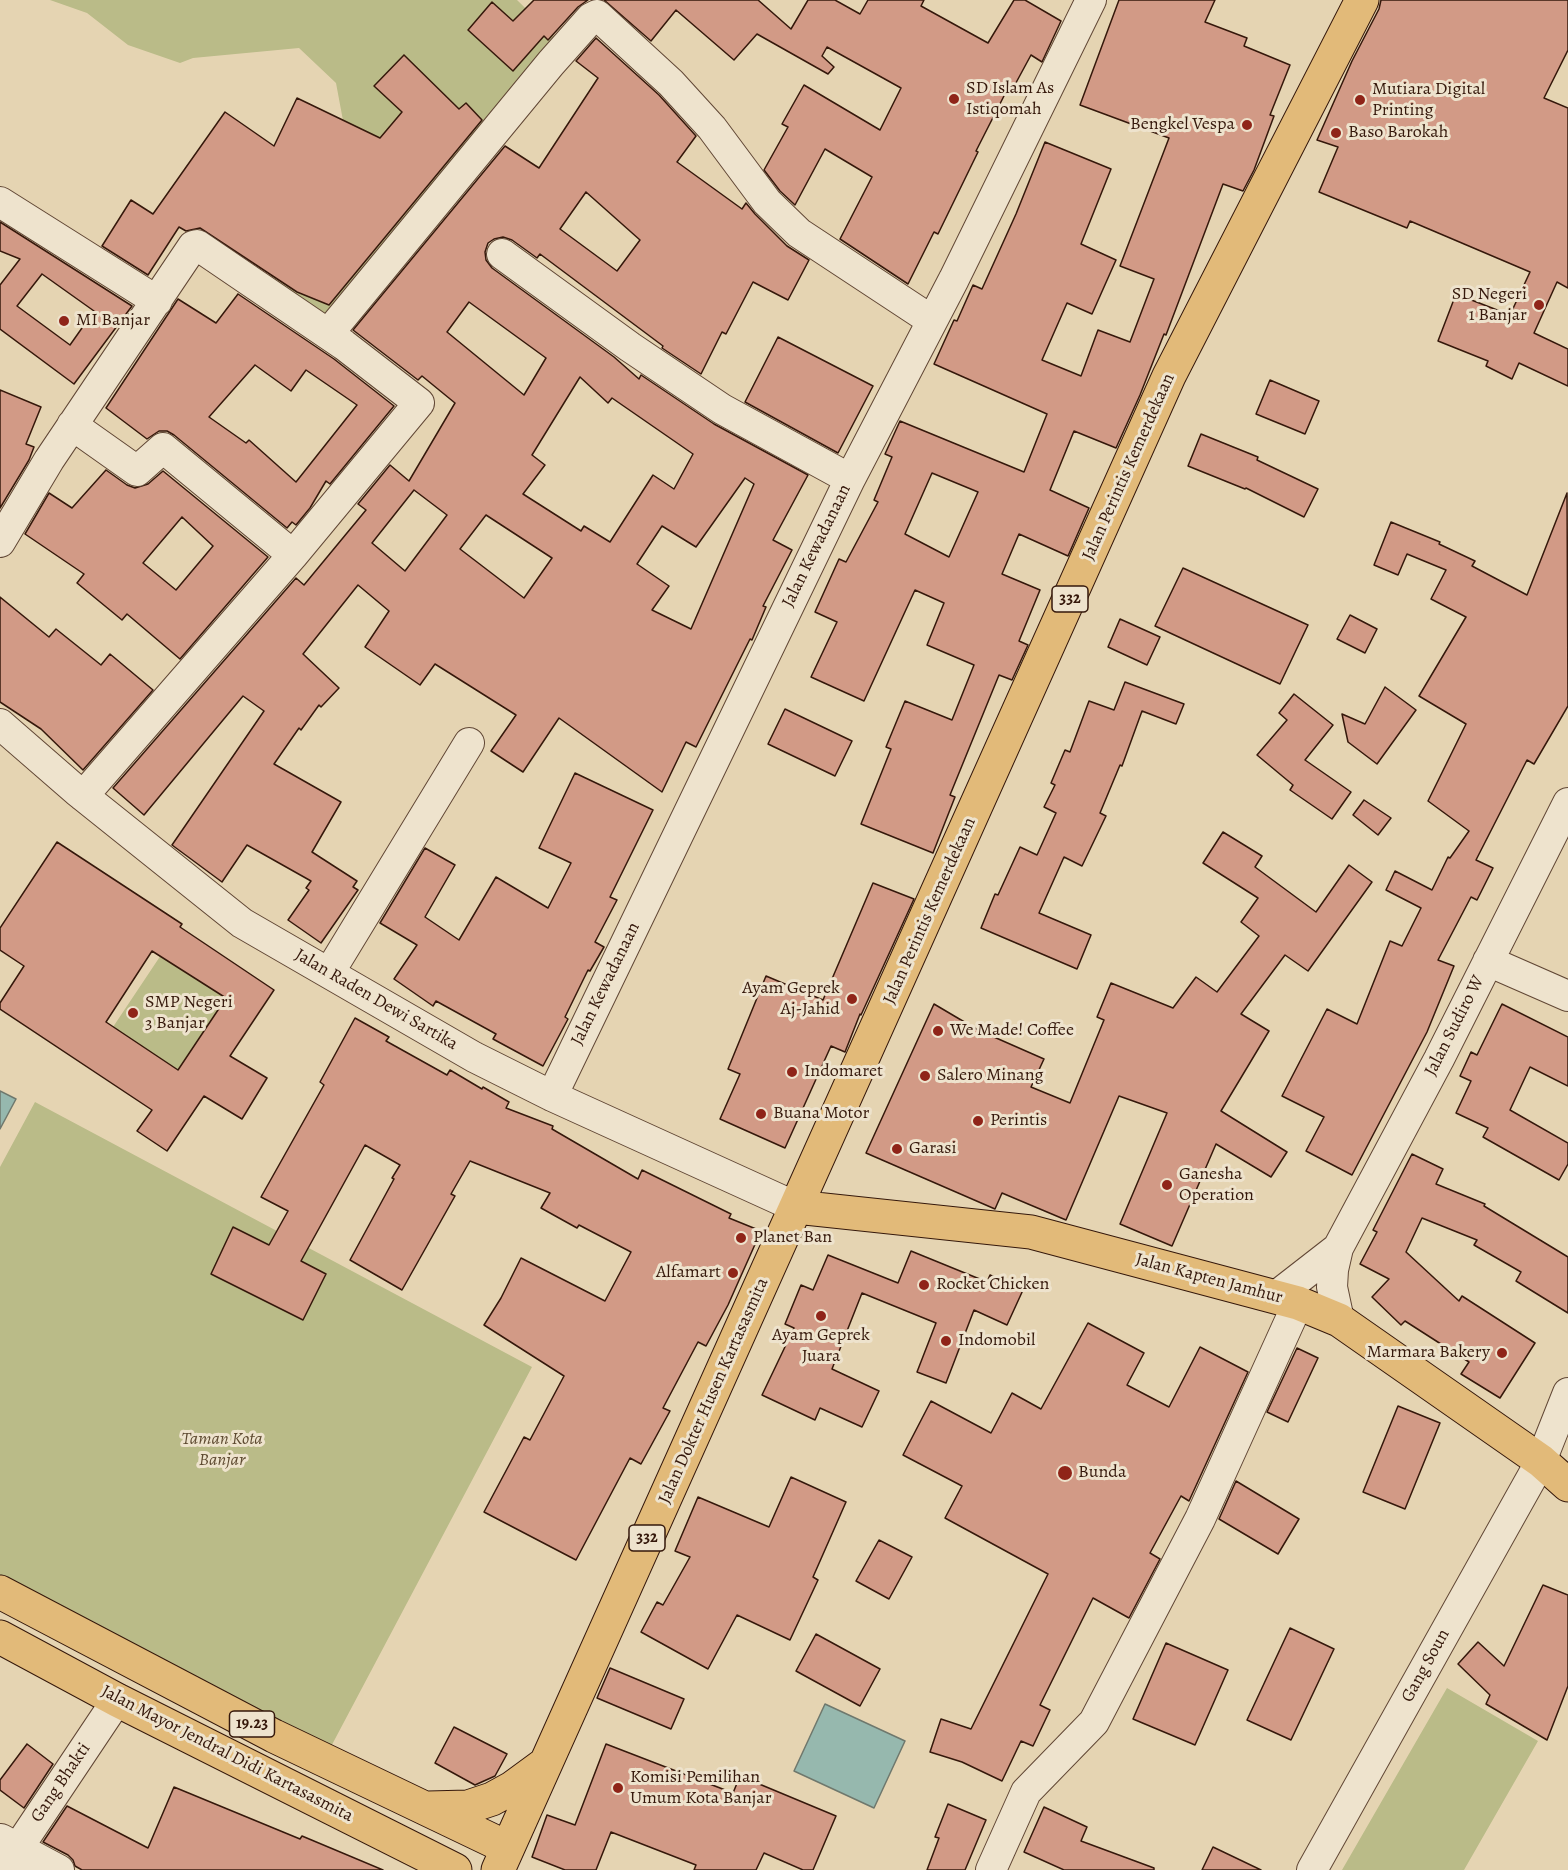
<!DOCTYPE html>
<html>
<head>
<meta charset="utf-8">
<style>
	body { margin:0 }
	canvas { display:block; background:#e5d4b2 }
</style>
</head>
<body>
<canvas width="1568" height="1870"></canvas>
<script>
const g = document.querySelector('canvas').getContext('2d');
g.lineJoin = 'round';
function fillPath(path, color) { g.fillStyle = color; g.fill(path, 'evenodd'); }
const poly = rows => new Path2D(rows.map(r => 'M' + r).join(''));
function trace(path, color, width, dash) { g.strokeStyle = color; g.lineWidth = width; g.lineCap = dash ? 'butt' : 'round'; g.setLineDash(dash || []); g.stroke(path); }
function label(font, color, halo, rows, align = 'center') {
  g.font = font + ' Alegreya,serif'; g.lineWidth = 6; g.setLineDash([]); g.textBaseline = 'middle'; g.strokeStyle = halo; g.fillStyle = color; for (const [text, x, y, turn = 0] of rows) {
    g.save(); g.translate(x, y); g.rotate((+turn || 0) * Math.PI / 180); g.textAlign = isNaN(turn) ? turn : align; if (halo) g.strokeText(text, 0, 0); g.fillText(text, 0, 0); g.restore();
  }
}
fillPath(poly([
	[50,0,517,0,557,39,325,323,266,279,350,158,336,83,299,48,193,58,180,63,128,45,87,13],
	[161,955,226,998,178,1070,113,1027],
	[35,1102,532,1367,326,1756,0,1582,0,1167],
	[1447,1688,1538,1741,1464,1870,1342,1870]
]), '#babb88');
const water = poly([
	[0,1091,16,1099,0,1129,0,1091],
	[825,1704,905,1741,874,1808,794,1771,825,1704]
]);
fillPath(water, '#96b8ae');
trace(water, '#6f786d', 1.5);
const building = poly([
	[534,0,588,0,578,7,548,40,544,36,513,71,468,30,492,2,513,21,534,0],
	[604,0,758,0,791,29,808,0,835,0,860,14,868,0,924,0,921,6,988,43,1014,0,1025,0,1061,21,1042,62,1031,55,1011,92,1007,90,976,151,978,152,938,234,934,232,908,284,840,239,872,177,825,149,795,205,780,191,764,170,788,127,782,124,804,85,880,130,901,88,827,47,822,56,834,67,828,74,757,34,734,60,676,10,651,41,604,0],
	[1119,0,1215,0,1205,22,1247,38,1244,46,1290,65,1270,115,1274,116,1254,170,1243,191,1223,184,1166,335,1164,334,1140,395,1116,448,1074,431,1050,490,1089,508,1068,556,1019,534,1002,574,1040,590,1019,641,1028,645,1012,680,999,675,950,795,955,797,933,853,861,824,891,749,886,747,905,701,952,720,974,665,927,645,944,603,915,590,864,701,811,677,837,622,815,612,839,559,846,562,878,502,874,500,892,457,885,454,900,421,1024,472,1047,414,934,364,954,320,957,321,973,285,982,289,1016,214,1045,142,1111,169,1081,244,1116,260,1092,314,1067,303,1042,360,1081,376,1098,330,1130,342,1154,279,1120,266,1169,138,1080,105,1119,0],
	[932,473,978,492,949,557,905,534,932,473],
	[1381,0,1568,0,1568,50,1544,98,1568,108,1568,288,1557,282,1534,333,1568,349,1568,386,1519,363,1512,379,1486,366,1488,361,1438,341,1456,294,1510,315,1530,272,1410,221,1407,228,1319,192,1338,147,1317,140,1352,61,1379,9,1381,0],
	[596,38,659,95,696,136,677,162,742,209,746,203,755,214,787,246,809,260,788,300,753,282,726,334,722,332,701,374,662,348,663,346,540,254,537,258,512,240,503,237,494,239,488,243,485,252,486,260,492,268,614,357,639,379,641,375,714,424,808,475,773,540,792,550,763,606,766,607,752,640,750,639,696,747,686,742,662,792,559,718,523,772,491,751,516,715,435,664,420,685,365,647,389,611,358,585,303,654,339,688,321,707,319,705,301,730,299,728,274,764,341,802,312,852,357,881,353,887,358,890,321,943,288,920,309,890,306,888,311,881,247,845,222,882,172,845,264,711,243,696,144,815,113,788,296,578,304,585,366,510,358,504,390,465,409,481,455,403,422,376,418,380,353,330,505,146,539,168,598,78,576,61,596,38],
	[586,192,640,240,617,271,560,229,586,192],
	[469,302,546,358,524,395,447,332,469,302],
	[580,377,608,403,612,398,693,454,674,489,653,475,610,542,584,526,581,531,523,494,545,465,532,455,580,377],
	[745,478,754,484,691,629,652,610,669,586,637,564,662,526,696,547,745,478],
	[414,490,447,515,405,571,372,543,414,490],
	[486,515,552,558,524,598,460,549,486,515],
	[404,55,459,109,466,103,482,120,329,305,297,292,200,228,186,231,179,227,148,275,102,246,131,200,153,214,225,112,274,146,297,98,380,138,402,112,374,86,404,55],
	[0,222,132,306,74,384,0,329,0,285,20,259,0,251,0,222],
	[42,274,94,311,70,345,17,306,42,274],
	[238,294,334,359,394,406,330,484,326,481,310,508,296,525,292,522,287,528,174,435,167,431,159,431,147,439,106,408,178,299,216,323,238,294],
	[255,365,291,391,306,370,357,405,296,482,249,440,246,443,209,417,255,365],
	[778,337,873,386,838,453,745,402,778,337],
	[1270,380,1319,401,1305,434,1256,414,1270,380],
	[0,390,41,407,26,444,34,447,29,460,0,508,0,390],
	[1201,434,1258,457,1257,460,1318,489,1304,517,1246,488,1245,489,1188,466,1201,434],
	[106,470,127,485,135,488,148,484,163,471,268,557,180,659,127,614,122,620,77,583,84,574,25,534,49,493,72,508,106,470],
	[182,517,213,546,176,590,143,563,182,517],
	[1567,493,1568,706,1534,764,1527,760,1476,860,1493,868,1477,900,1471,897,1438,960,1454,966,1427,1032,1352,1175,1306,1151,1324,1117,1282,1096,1327,1009,1357,1024,1390,941,1402,946,1421,908,1386,890,1395,871,1432,890,1448,857,1450,858,1469,831,1428,801,1466,724,1419,696,1466,617,1431,599,1446,570,1407,554,1398,575,1374,565,1391,522,1440,542,1439,544,1475,561,1472,566,1527,595,1567,493],
	[1183,568,1308,625,1280,684,1155,626,1183,568],
	[0,597,49,637,56,629,101,665,110,654,153,690,83,770,41,729,0,702,0,597],
	[1350,615,1377,629,1365,653,1337,639,1350,615],
	[1120,619,1160,637,1147,665,1108,647,1120,619],
	[1125,682,1184,704,1176,724,1142,711,1122,766,1120,765,1100,813,1106,816,1082,866,1064,857,1039,913,1091,935,1077,969,981,928,995,894,998,895,1020,847,1037,855,1056,813,1044,807,1055,785,1051,783,1065,750,1070,752,1089,701,1114,710,1125,682],
	[1385,687,1416,710,1377,764,1348,742,1342,714,1365,724,1385,687],
	[1294,694,1333,725,1305,760,1351,792,1332,819,1290,790,1293,785,1257,755,1287,720,1279,713,1294,694],
	[785,709,852,741,835,776,768,744,785,709],
	[575,773,653,810,610,897,617,900,595,942,604,947,590,971,588,970,565,1017,568,1019,543,1066,493,1039,496,1034,436,1001,433,1006,394,979,417,945,380,923,425,848,455,865,425,917,459,940,496,877,548,908,571,863,539,848,575,773],
	[1364,800,1391,818,1378,835,1353,815,1364,800],
	[1223,832,1262,856,1255,867,1316,912,1349,865,1372,882,1308,971,1285,955,1241,1014,1269,1031,1221,1111,1287,1152,1271,1177,1216,1144,1172,1246,1120,1224,1167,1113,1119,1096,1066,1220,1002,1193,995,1209,866,1153,934,1004,978,1030,1044,1059,1031,1087,1070,1103,1104,1020,1097,1017,1111,983,1173,1008,1196,977,1217,992,1259,936,1241,922,1258,898,1203,863,1223,832],
	[57,842,182,924,180,927,274,990,230,1056,267,1078,242,1119,204,1096,167,1151,137,1131,152,1110,0,1009,0,1003,24,966,0,950,0,928,57,842],
	[152,951,226,998,178,1070,106,1022,152,951],
	[873,883,914,899,861,1015,860,1014,845,1052,831,1046,785,1148,720,1119,740,1074,728,1069,766,976,823,1000,873,883],
	[1502,1004,1568,1037,1568,1086,1530,1067,1510,1110,1568,1143,1568,1164,1559,1180,1483,1137,1488,1128,1456,1113,1471,1081,1460,1076,1471,1052,1477,1055,1502,1004],
	[355,1018,389,1037,386,1041,447,1075,450,1070,482,1089,483,1087,509,1102,506,1108,553,1126,552,1129,638,1179,642,1170,731,1214,729,1218,761,1231,728,1305,706,1346,698,1342,663,1408,670,1411,641,1464,630,1458,576,1560,484,1512,524,1437,530,1440,564,1376,484,1325,501,1298,521,1258,605,1301,631,1252,579,1225,577,1228,541,1208,550,1193,470,1161,451,1194,455,1196,402,1290,350,1260,394,1179,392,1178,400,1165,365,1145,301,1261,326,1274,303,1320,211,1274,233,1227,269,1245,288,1211,261,1197,324,1085,320,1082,355,1018],
	[1412,1154,1443,1169,1436,1184,1485,1204,1484,1206,1568,1257,1568,1313,1516,1281,1521,1272,1474,1245,1477,1240,1422,1218,1406,1252,1459,1301,1462,1296,1535,1343,1500,1398,1461,1374,1469,1362,1405,1321,1401,1325,1372,1297,1389,1279,1360,1264,1377,1232,1373,1230,1412,1154],
	[911,1251,987,1282,990,1275,1023,1290,1007,1325,974,1310,946,1383,917,1372,936,1323,862,1293,832,1369,879,1391,862,1427,820,1408,815,1420,762,1395,794,1328,785,1324,801,1285,813,1290,828,1255,898,1283,911,1251],
	[1088,1323,1144,1353,1127,1385,1169,1407,1200,1347,1248,1372,1189,1501,1181,1496,1150,1553,1160,1559,1129,1618,1093,1598,1040,1705,1050,1710,1033,1746,1021,1741,1002,1781,962,1762,930,1752,941,1719,971,1729,1048,1574,945,1518,962,1486,903,1455,931,1401,991,1433,1012,1393,1041,1409,1088,1323],
	[1297,1348,1318,1358,1288,1422,1267,1412,1297,1348],
	[1398,1406,1440,1423,1405,1509,1363,1492,1398,1406],
	[791,1477,846,1502,813,1577,818,1580,790,1640,737,1615,708,1669,641,1632,657,1602,663,1605,690,1557,675,1551,698,1497,769,1527,791,1477],
	[1236,1481,1299,1519,1278,1554,1219,1519,1236,1481],
	[879,1540,912,1557,889,1599,856,1581,879,1540],
	[1543,1585,1568,1595,1568,1686,1547,1740,1486,1704,1490,1695,1458,1664,1478,1642,1504,1666,1543,1585],
	[1290,1628,1334,1649,1291,1740,1247,1720,1290,1628],
	[816,1634,880,1669,860,1706,796,1671,816,1634],
	[1166,1643,1228,1670,1195,1745,1133,1719,1166,1643],
	[610,1668,684,1699,671,1729,597,1698,610,1668],
	[454,1727,507,1754,495,1776,475,1785,435,1763,454,1727],
	[27,1744,53,1764,24,1808,0,1790,0,1780,27,1744],
	[606,1744,733,1793,740,1776,836,1816,813,1870,803,1870,764,1853,756,1870,694,1870,696,1865,611,1832,596,1870,565,1870,532,1857,547,1815,575,1825,606,1744],
	[174,1787,300,1839,302,1836,383,1870,82,1870,75,1866,73,1860,68,1855,43,1842,67,1806,148,1848,174,1787],
	[948,1804,986,1820,965,1870,927,1870,939,1838,935,1837,948,1804],
	[1044,1807,1087,1827,1081,1841,1154,1868,1154,1870,1064,1870,1024,1852,1044,1807],
	[1213,1847,1261,1870,1202,1870,1213,1847]
]);
fillPath(building, '#d29a86');
trace(building, '#35180b', 1.5);
const minor = poly([
	[0,202,157,301],
	[502,254,630,347,722,409,850,479],
	[328,334,551,63,591,18,597,15,671,83,712,128,767,202,799,233,931,320],
	[72,425,137,471,163,448,293,555,83,796],
	[0,542,49,460,193,246,197,245,344,345,419,403,293,555],
	[0,724,77,791,242,923,474,1057,552,1096,796,1207],
	[1488,961,1568,996],
	[329,973,469,743],
	[552,1096,850,479,954,279,1091,0],
	[1275,1297,1338,1248],
	[1339,1320,1332,1287,1333,1270,1338,1248,1439,1059,1568,803],
	[1,1839,59,1870],
	[11,1870,18,1848,117,1700],
	[991,1870,1026,1792,1094,1722,1200,1519,1298,1303],
	[1312,1870,1541,1461,1568,1393]
]);
const major = poly([
	[796,1207,1031,1232,1298,1303,1339,1320,1541,1461,1568,1485],
	[0,1592,274,1736,508,1848],
	[0,1637,117,1700,455,1870],
	[428,1808,468,1807,492,1799,512,1788,542,1766],
	[498,1870,1169,376,1362,0]
]);
trace(minor, '#614735', 32);
trace(major, '#35180b', 35);
trace(minor, '#eee3cd', 30);
trace(major, '#e2ba79', 33);
for (const [x, y, r, color] of [
	[954,99,6,"#8f2418"],
	[1360,100,6,"#8f2418"],
	[1247,125,6,"#8f2418"],
	[1336,133,6,"#8f2418"],
	[1539,305,6,"#8f2418"],
	[64,321,6,"#8f2418"],
	[852,999,6,"#8f2418"],
	[133,1013,6,"#8f2418"],
	[938,1031,6,"#8f2418"],
	[792,1072,6,"#8f2418"],
	[925,1076,6,"#8f2418"],
	[761,1114,6,"#8f2418"],
	[978,1121,6,"#8f2418"],
	[897,1149,6,"#8f2418"],
	[1167,1185,6,"#8f2418"],
	[741,1238,6,"#8f2418"],
	[733,1273,6,"#8f2418"],
	[924,1285,6,"#8f2418"],
	[821,1316,6,"#8f2418"],
	[946,1341,6,"#8f2418"],
	[1502,1353,6,"#8f2418"],
	[1065,1473,8,"#8f2418"],
	[618,1788,6,"#8f2418"]
]) { const dot = new Path2D(); dot.arc(x, y, r, 0, 2 * Math.PI); g.fillStyle = color; g.fill(dot); trace(dot, '#eee3cd', 2); }
for (const [x, y, w] of [
	[1070,599,36],
	[647,1538,36],
	[252,1724,45]
]) { const box = new Path2D(); box.roundRect(x - w / 2, y - 13, w, 26, 4.5); g.fillStyle = '#eee3cd'; g.fill(box); trace(box, '#35180b', 1.5); }
label('bold 16px', '#35180b', null, [
	["332",1070,599],
	["332",647,1538],
	["19.23",252,1724]
]);
label('18px', '#35180b', '#eee3cd', [
	["SD Islam As",966,89],
	["Istiqomah",966,110],
	["Mutiara Digital",1372,90],
	["Printing",1372,111],
	["Bengkel Vespa",1235,125,"right"],
	["Baso Barokah",1348,133],
	["SD Negeri",1527,295,"right"],
	["1 Banjar",1527,316,"right"],
	["MI Banjar",76,321],
	["Ayam Geprek",840,989,"right"],
	["Aj-Jahid",840,1010,"right"],
	["SMP Negeri",145,1003],
	["3 Banjar",145,1024],
	["We Made! Coffee",950,1031],
	["Indomaret",804,1072],
	["Salero Minang",937,1076],
	["Buana Motor",773,1114],
	["Perintis",990,1121],
	["Garasi",909,1149],
	["Ganesha",1179,1175],
	["Operation",1179,1196],
	["Planet Ban",753,1238],
	["Alfamart",721,1273,"right"],
	["Rocket Chicken",936,1285],
	["Ayam Geprek",821,1336,"center"],
	["Juara",821,1357,"center"],
	["Indomobil",958,1341],
	["Marmara Bakery",1490,1353,"right"],
	["Bunda",1078,1473],
	["Komisi Pemilihan",630,1778],
	["Umum Kota Banjar",630,1799]
], 'left');
label('18px', '#35180b', '#eee3cd', [
	["Jalan Perintis Kemerdekaan",1129,467,-66],
	["Jalan Kewadanaan",817,546,-64],
	["Jalan Perintis Kemerdekaan",930,911,-66],
	["Jalan Kewadanaan",606,984,-64],
	["Jalan Raden Dewi Sartika",376,1000,30],
	["Jalan Sudiro W",1455,1026,-63],
	["Jalan Kapten Jamhur",1209,1279,15],
	["Jalan Dokter Husen Kartasasmita",714,1391,-66],
	["Gang Soun",1426,1666,-61],
	["Jalan Mayor Jendral Didi Kartasasmita",227,1754,27],
	["Gang Bhakti",61,1783,-56]
]);
label('italic 18px', '#5d4930', '#eee3cd', [
	["Taman Kota",222,1440],
	["Banjar",222,1461]
]);
</script>
</body>
</html>
